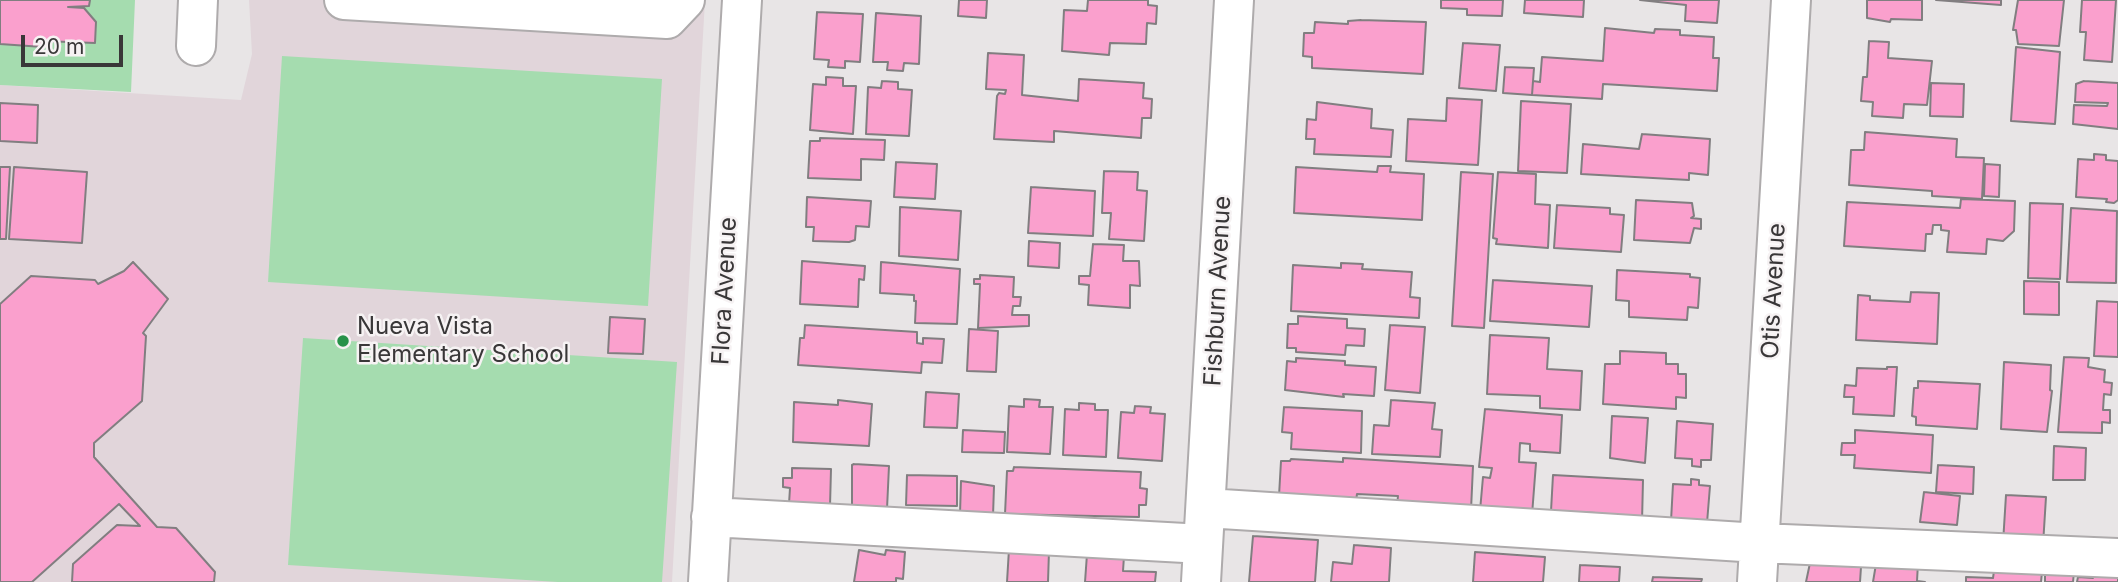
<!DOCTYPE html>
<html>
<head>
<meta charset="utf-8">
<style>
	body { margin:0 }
	#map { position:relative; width:2118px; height:582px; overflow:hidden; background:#e8e5e6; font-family:Inter,sans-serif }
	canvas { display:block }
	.scale { position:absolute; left:21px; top:35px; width:102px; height:32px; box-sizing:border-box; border:4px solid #393738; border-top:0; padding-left:9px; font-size:21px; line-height:24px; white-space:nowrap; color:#393738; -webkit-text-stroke:5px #f6f2f3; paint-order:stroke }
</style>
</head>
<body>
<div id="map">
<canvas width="2118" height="582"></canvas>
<div class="scale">20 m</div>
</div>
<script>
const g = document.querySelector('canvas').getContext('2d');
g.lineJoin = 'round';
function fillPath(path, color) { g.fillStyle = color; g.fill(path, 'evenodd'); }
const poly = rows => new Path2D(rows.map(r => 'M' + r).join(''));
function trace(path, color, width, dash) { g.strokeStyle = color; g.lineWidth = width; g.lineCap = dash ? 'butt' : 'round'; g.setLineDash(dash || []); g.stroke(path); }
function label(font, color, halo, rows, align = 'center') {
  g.font = font + ' Inter,sans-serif'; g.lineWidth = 5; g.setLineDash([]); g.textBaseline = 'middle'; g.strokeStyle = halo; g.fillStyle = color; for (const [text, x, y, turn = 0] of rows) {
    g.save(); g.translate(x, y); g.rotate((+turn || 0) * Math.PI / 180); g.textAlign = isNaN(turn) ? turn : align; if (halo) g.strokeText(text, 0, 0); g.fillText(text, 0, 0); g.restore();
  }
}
fillPath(poly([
	[249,0,705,0,672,582,0,582,0,85,241,100,252,54]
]), '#e1d5da');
fillPath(poly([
	[0,0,135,0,131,92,0,85],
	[282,56,662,79,648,306,268,282],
	[303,338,677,362,662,582,558,582,288,565]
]), '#a5dcaf');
const building = poly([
	[0,0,90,0,89,6,68,7,84,8,96,22,95,43,43,41,43,47,0,44,0,0],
	[959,0,987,0,986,18,958,16,959,0],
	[1088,0,1148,0,1148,5,1157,6,1156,24,1147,23,1146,44,1110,43,1109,55,1062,51,1064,10,1087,11,1088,0],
	[1441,0,1503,0,1502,16,1467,15,1467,9,1441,8,1441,0],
	[1525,0,1584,0,1583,17,1524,13,1525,0],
	[1640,0,1719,0,1717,23,1685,21,1686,5,1640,0],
	[1867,0,1922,0,1922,20,1891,19,1890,22,1867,18,1867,0],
	[1936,0,2001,0,2001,5,1936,0],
	[2018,0,2064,0,2059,46,2018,44,2016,30,2013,30,2018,0],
	[2082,0,2116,0,2112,62,2084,60,2086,32,2080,32,2082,0],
	[817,12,863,14,860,62,845,61,845,68,828,67,829,60,814,59,817,12],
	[876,13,921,16,919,64,904,63,903,71,887,70,888,62,873,62,876,13],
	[1361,20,1426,22,1423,74,1312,68,1312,57,1303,56,1304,33,1314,33,1315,22,1348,24,1348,21,1361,20],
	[1605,28,1654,33,1655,29,1680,30,1680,35,1714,37,1713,58,1719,58,1717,91,1603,84,1602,99,1532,95,1533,81,1540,82,1542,57,1603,61,1605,28],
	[1869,41,1889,42,1888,58,1932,61,1927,105,1904,104,1903,118,1872,116,1873,102,1861,101,1863,77,1867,77,1869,41],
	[1463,43,1500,45,1496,91,1459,88,1463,43],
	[2016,47,2060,52,2055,124,2011,121,2016,47],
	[988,53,1024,55,1022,95,1078,101,1079,79,1144,83,1143,98,1152,99,1151,118,1142,118,1141,138,1054,131,1054,142,994,139,997,96,999,93,1005,94,1006,90,986,89,988,53],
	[1505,67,1534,68,1532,95,1503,93,1505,67],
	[826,77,843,78,843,86,856,86,853,134,810,130,813,84,826,85,826,77],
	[882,81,898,82,898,89,912,90,909,136,866,134,868,87,881,88,882,81],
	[2084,81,2118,83,2118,129,2073,124,2074,105,2107,106,2108,103,2075,102,2076,84,2084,81],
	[1931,83,1964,84,1963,117,1930,116,1931,83],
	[1447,98,1482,100,1478,165,1406,161,1408,119,1446,121,1447,98],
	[1521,101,1571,104,1567,173,1518,171,1521,101],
	[1317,102,1372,109,1371,128,1393,130,1391,157,1314,154,1315,139,1306,139,1307,119,1316,120,1317,102],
	[0,103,38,105,37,143,0,141,0,103],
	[1865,132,1957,139,1956,157,1984,158,1982,199,1932,196,1932,191,1849,185,1851,150,1864,150,1865,132],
	[1642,134,1710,139,1708,175,1689,173,1689,180,1581,174,1583,144,1639,149,1642,134],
	[820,138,885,140,884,160,861,159,861,180,808,178,810,141,820,141,820,138],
	[2094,154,2106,155,2106,160,2118,161,2118,200,2114,203,2106,202,2107,199,2076,197,2078,159,2094,160,2094,154],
	[896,162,937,164,935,199,894,197,896,162],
	[1985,164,2000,165,1999,197,1984,196,1985,164],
	[1378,166,1391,166,1390,172,1424,174,1422,220,1294,213,1296,167,1377,172,1378,166],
	[0,167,10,167,6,239,0,239,0,167],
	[14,167,87,172,82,243,9,239,14,167],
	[1104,171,1138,172,1137,190,1147,191,1144,241,1109,239,1111,213,1102,213,1104,171],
	[1461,172,1493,174,1484,328,1452,326,1461,172],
	[1498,172,1536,174,1535,204,1550,205,1548,248,1496,244,1497,239,1493,238,1498,172],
	[1031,187,1095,191,1093,236,1028,233,1031,187],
	[807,197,871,201,869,227,856,226,855,240,849,242,813,241,814,227,806,227,807,197],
	[1961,199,2015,201,2014,231,2003,241,1987,239,1986,254,1947,252,1949,231,1941,230,1941,225,1933,225,1932,234,1926,234,1925,251,1844,246,1847,202,1960,208,1961,199],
	[1636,200,1692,203,1694,216,1691,218,1701,219,1701,229,1694,228,1690,243,1634,240,1636,200],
	[2030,203,2063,204,2060,279,2028,278,2030,203],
	[1557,205,1610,208,1610,214,1624,215,1621,252,1554,248,1557,205],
	[900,207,961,211,958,260,899,256,900,207],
	[2071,208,2117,211,2116,283,2067,282,2071,208],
	[1029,241,1060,243,1059,268,1028,266,1029,241],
	[1093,244,1124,245,1123,261,1139,261,1140,286,1130,285,1130,308,1088,305,1089,285,1079,284,1079,276,1090,276,1093,244],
	[802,261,865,266,864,280,859,279,858,307,800,304,802,261],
	[133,262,168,299,143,333,146,336,142,401,94,443,94,457,157,527,176,528,215,572,214,582,72,582,73,564,117,525,140,526,119,504,32,582,0,582,0,304,31,276,95,280,98,284,124,271,133,262],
	[881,262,960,269,957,324,915,323,916,301,914,301,914,295,880,293,881,262],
	[1341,263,1363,264,1362,269,1412,272,1410,297,1420,298,1419,318,1291,311,1293,265,1341,268,1341,263],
	[1617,270,1690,274,1690,277,1700,278,1698,308,1688,307,1687,320,1629,317,1629,301,1616,300,1617,270],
	[980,275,1014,277,1013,297,1021,297,1020,306,1013,306,1012,315,1029,315,1029,326,978,328,980,284,974,284,974,279,980,279,980,275],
	[1493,280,1592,286,1589,327,1490,321,1493,280],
	[2024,281,2059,282,2059,315,2024,314,2024,281],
	[1911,292,1939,293,1937,344,1856,340,1858,295,1870,296,1870,300,1910,302,1911,292],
	[2097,301,2118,302,2118,357,2094,356,2097,301],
	[1298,316,1347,319,1347,328,1365,329,1364,346,1346,345,1345,355,1296,352,1296,348,1287,348,1288,324,1298,324,1298,316],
	[610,317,645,319,643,354,608,353,610,317],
	[805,325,917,332,917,343,923,344,923,338,944,339,942,363,922,362,921,373,798,365,800,338,804,338,805,325],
	[1390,325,1425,327,1420,393,1385,390,1390,325],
	[969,329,998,331,996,372,967,371,969,329],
	[1490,335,1549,338,1547,369,1582,371,1580,410,1540,408,1540,396,1487,394,1490,335],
	[1620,351,1666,353,1666,364,1678,364,1678,374,1686,374,1686,398,1676,397,1676,409,1603,404,1605,364,1620,364,1620,351],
	[2064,357,2089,358,2088,367,2105,370,2104,382,2112,383,2111,395,2104,394,2103,410,2110,410,2110,423,2102,422,2102,433,2058,432,2064,357],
	[1296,358,1345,361,1345,365,1376,367,1374,396,1343,394,1344,397,1285,390,1287,361,1296,362,1296,358],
	[2004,362,2051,365,2050,390,2052,391,2047,432,2001,429,2004,362],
	[1887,367,1897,367,1894,416,1853,414,1854,397,1844,397,1845,385,1856,386,1857,368,1887,369,1887,367],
	[1918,381,1980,384,1977,429,1916,425,1916,417,1912,416,1914,388,1918,388,1918,381],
	[926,392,959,394,957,428,924,427,926,392],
	[1024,399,1040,400,1039,407,1053,407,1050,454,1007,452,1009,406,1024,407,1024,399],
	[838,400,872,404,869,446,793,442,794,402,838,405,838,400],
	[1391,400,1435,403,1432,429,1442,430,1440,457,1372,454,1374,425,1389,426,1391,400],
	[1079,403,1095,404,1095,410,1108,410,1106,457,1063,455,1065,409,1079,410,1079,403],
	[1135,406,1151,407,1150,413,1165,414,1162,461,1118,458,1121,412,1134,413,1135,406],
	[1284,407,1362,411,1361,453,1291,449,1292,433,1282,432,1284,407],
	[1485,409,1562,415,1560,453,1530,451,1530,444,1520,443,1519,462,1536,463,1532,515,1480,511,1483,477,1490,478,1492,468,1479,467,1485,409],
	[1612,416,1648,418,1645,463,1610,458,1612,416],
	[1677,421,1713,424,1711,460,1701,460,1701,467,1692,466,1692,459,1675,458,1677,421],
	[963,430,1005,432,1004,453,962,452,963,430],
	[1855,430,1933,435,1931,473,1854,468,1855,455,1841,455,1842,443,1855,443,1855,430],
	[2054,446,2086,448,2085,480,2053,480,2054,446],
	[1343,458,1473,466,1471,510,1397,505,1398,496,1357,494,1356,501,1279,496,1281,461,1290,461,1291,459,1343,462,1343,458],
	[854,464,889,466,887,509,852,507,852,465,854,464],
	[1938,465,1974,467,1973,494,1936,492,1938,465],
	[1014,467,1141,472,1140,488,1147,489,1146,505,1139,505,1139,517,1005,514,1007,471,1013,471,1014,467],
	[792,468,831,469,830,506,789,504,790,488,783,487,783,478,792,478,792,468],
	[907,475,957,476,957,506,906,505,907,475],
	[1553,475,1643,480,1642,522,1596,518,1596,513,1551,511,1553,475],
	[1691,479,1699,480,1699,485,1710,486,1707,523,1671,521,1673,484,1691,485,1691,479],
	[961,481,994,486,993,516,960,514,961,481],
	[1924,492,1960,496,1957,525,1920,522,1924,492],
	[2006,495,2046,497,2043,545,2003,543,2006,495],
	[1253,536,1318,540,1315,582,1249,582,1253,536],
	[1354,545,1391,548,1389,582,1331,582,1333,562,1352,564,1354,545],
	[1009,549,1049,551,1048,582,1007,582,1009,549],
	[859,550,885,555,886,550,905,552,903,579,896,578,896,582,854,582,859,550],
	[1475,552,1545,557,1543,582,1473,582,1475,552],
	[1087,554,1124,556,1123,571,1156,572,1155,582,1085,582,1087,554],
	[1810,563,1861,567,1860,582,1806,582,1810,563],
	[1918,563,1917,581,1925,582,1873,582,1876,564,1918,563],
	[1580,565,1620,567,1619,582,1579,582,1580,565],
	[1994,571,2042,572,2041,582,1966,582,1966,577,1993,578,1994,571],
	[2045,571,2074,572,2073,582,2045,582,2045,571],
	[2093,573,2118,574,2118,582,2077,582,2078,577,2093,578,2093,573],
	[1653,577,1702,579,1701,582,1652,582,1653,577]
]);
fillPath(building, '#faa0cd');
trace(building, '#817e80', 2);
const minor = poly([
	[344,0,667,19,685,0],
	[196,46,198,0],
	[1206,508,1759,543,2118,558],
	[711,517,1203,544],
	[708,582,742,0],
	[1201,582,1234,0],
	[1757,582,1791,0]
]);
trace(minor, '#aeabac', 42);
trace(minor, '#fff', 38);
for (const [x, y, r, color] of [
	[343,341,7,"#279249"]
]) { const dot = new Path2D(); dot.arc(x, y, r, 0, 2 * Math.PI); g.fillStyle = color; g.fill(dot); trace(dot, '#f6f2f3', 2.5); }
label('24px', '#393738', '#f6f2f3', [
	["Flora Avenue",725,291,-87],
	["Fishburn Avenue",1218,291,-87],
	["Otis Avenue",1774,291,-87]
]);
label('24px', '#393738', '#f6f2f3', [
	["Nueva Vista",357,327],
	["Elementary School",357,355]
], 'left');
</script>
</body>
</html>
